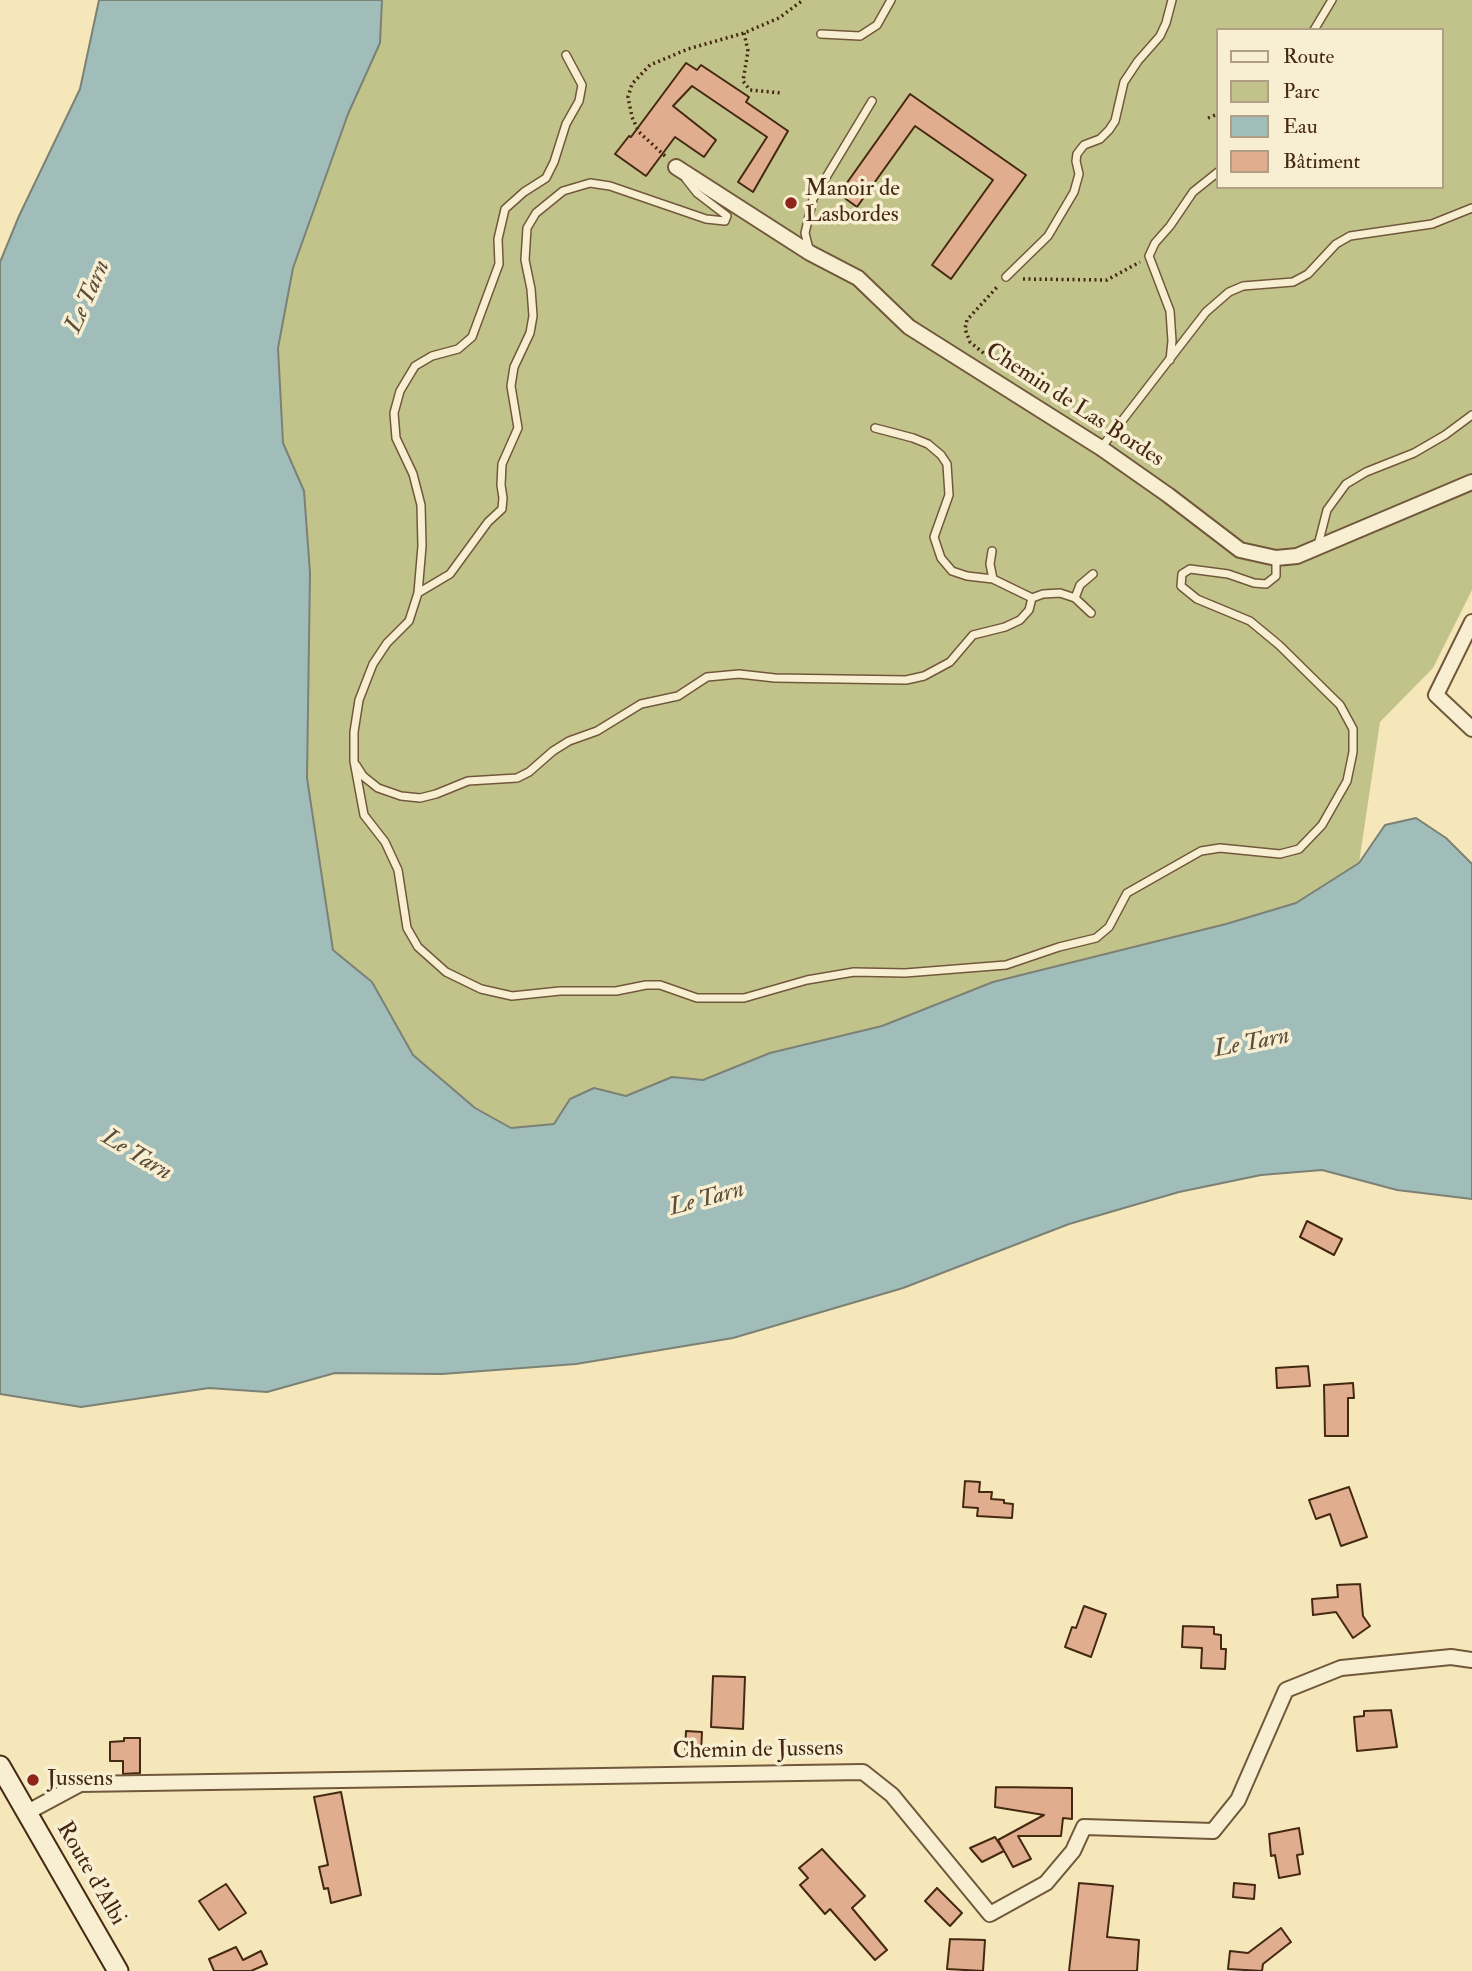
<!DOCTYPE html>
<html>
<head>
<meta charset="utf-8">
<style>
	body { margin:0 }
	#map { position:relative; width:1472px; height:1971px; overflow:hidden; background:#f5e7b9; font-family:"IM FELL Double Pica",serif }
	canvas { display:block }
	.legend { position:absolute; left:1216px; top:28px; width:228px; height:161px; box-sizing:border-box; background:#f8efd2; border:2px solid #b09f85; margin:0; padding:9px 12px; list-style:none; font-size:21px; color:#452811 }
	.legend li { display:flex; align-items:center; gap:14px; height:35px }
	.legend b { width:35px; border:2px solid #b09f85 }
</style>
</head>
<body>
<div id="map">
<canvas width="1472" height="1971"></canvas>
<ul class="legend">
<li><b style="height:9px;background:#f8efd2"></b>Route</li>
<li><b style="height:19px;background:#c2c38b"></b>Parc</li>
<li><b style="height:19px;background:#a1bdba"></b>Eau</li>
<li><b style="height:19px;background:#e0ad8e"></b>Bâtiment</li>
</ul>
</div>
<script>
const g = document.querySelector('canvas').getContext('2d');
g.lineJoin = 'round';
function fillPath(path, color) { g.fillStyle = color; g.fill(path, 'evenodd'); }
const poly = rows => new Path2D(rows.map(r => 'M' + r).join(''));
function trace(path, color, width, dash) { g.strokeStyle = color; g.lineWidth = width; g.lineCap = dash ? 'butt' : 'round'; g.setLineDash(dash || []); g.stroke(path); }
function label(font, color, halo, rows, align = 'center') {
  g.font = font + ' "IM FELL Double Pica",serif'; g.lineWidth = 7; g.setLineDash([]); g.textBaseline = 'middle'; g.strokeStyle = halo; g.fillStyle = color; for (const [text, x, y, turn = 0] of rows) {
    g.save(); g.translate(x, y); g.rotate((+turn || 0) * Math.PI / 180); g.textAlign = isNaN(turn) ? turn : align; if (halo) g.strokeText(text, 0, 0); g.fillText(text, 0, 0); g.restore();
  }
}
fillPath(poly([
	[382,0,1472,0,1472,590,1433,668,1380,722,1359,863,1296,903,1226,924,993,982,882,1026,770,1053,703,1080,672,1077,626,1096,594,1088,570,1099,554,1124,511,1128,475,1108,413,1055,372,982,333,950,307,778,310,573,304,491,283,443,278,348,292,268,348,114,380,43],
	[1218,30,1442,30,1442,187,1218,187]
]), '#c2c38b');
const water = poly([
	[99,0,382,0,380,43,348,114,293,268,278,348,283,443,304,491,310,573,307,778,333,950,372,982,413,1055,475,1108,511,1128,554,1124,570,1099,594,1088,626,1096,672,1077,703,1080,770,1053,882,1026,993,982,1226,924,1296,903,1359,863,1385,825,1416,818,1446,838,1472,864,1472,1199,1397,1190,1322,1170,1261,1175,1179,1192,1069,1224,903,1288,733,1338,576,1364,442,1374,335,1373,267,1392,209,1388,81,1407,0,1394,0,262,19,216,80,89,99,0]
]);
fillPath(water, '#a1bdba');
trace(water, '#7c8176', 2);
const building = poly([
	[686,63,697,70,701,65,749,97,746,102,788,131,753,192,738,182,767,137,692,86,673,106,716,140,704,157,675,137,646,176,615,154,629,136,631,137,686,63],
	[910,94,1026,175,951,279,932,265,993,180,915,126,857,207,839,194,910,94],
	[1307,1221,1342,1239,1334,1255,1300,1237,1307,1221],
	[1308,1366,1310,1386,1277,1388,1276,1368,1308,1366],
	[1353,1383,1354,1398,1348,1398,1348,1436,1325,1436,1324,1385,1353,1383],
	[965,1481,980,1482,979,1492,992,1492,991,1499,1004,1500,1004,1503,1013,1504,1012,1518,977,1516,978,1508,963,1507,965,1481],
	[1349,1487,1367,1537,1341,1546,1330,1514,1316,1519,1309,1500,1349,1487],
	[1360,1584,1363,1616,1370,1626,1353,1638,1336,1612,1313,1615,1312,1599,1338,1597,1337,1585,1360,1584],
	[1084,1606,1106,1614,1091,1657,1065,1647,1072,1627,1076,1628,1084,1606],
	[1183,1626,1214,1627,1214,1634,1221,1635,1221,1649,1226,1649,1225,1669,1201,1668,1202,1648,1182,1647,1183,1626],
	[713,1676,745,1677,743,1729,711,1727,713,1676],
	[1391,1710,1397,1747,1357,1751,1354,1717,1364,1716,1364,1711,1391,1710],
	[686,1731,702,1732,701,1753,685,1752,686,1731],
	[124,1738,140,1738,140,1773,123,1774,123,1761,110,1761,110,1742,124,1741,124,1738],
	[996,1787,1072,1788,1072,1819,1063,1818,1061,1836,1018,1836,1031,1859,1013,1867,998,1840,1044,1815,995,1807,996,1787],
	[341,1792,361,1895,331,1903,328,1888,324,1889,319,1867,328,1865,314,1797,341,1792],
	[1299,1828,1303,1854,1297,1855,1300,1874,1279,1878,1275,1855,1271,1856,1269,1834,1299,1828],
	[995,1837,1004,1851,982,1862,970,1848,995,1837],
	[822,1849,865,1896,852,1908,887,1950,875,1960,830,1909,825,1914,800,1885,808,1878,799,1868,822,1849],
	[1079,1883,1113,1886,1107,1937,1139,1940,1137,1971,1069,1971,1079,1883],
	[1234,1883,1255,1885,1254,1899,1233,1897,1234,1883],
	[226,1884,246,1913,219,1930,199,1901,226,1884],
	[937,1888,962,1913,950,1926,925,1901,937,1888],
	[1281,1928,1291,1942,1263,1964,1262,1971,1228,1969,1230,1951,1248,1953,1281,1928],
	[950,1939,985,1940,983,1971,947,1969,950,1939],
	[236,1947,243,1960,261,1951,267,1964,251,1971,214,1971,209,1959,236,1947]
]);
fillPath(building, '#e0ad8e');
trace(building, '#452811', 2);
const lane = poly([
	[1314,30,1332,0],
	[821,34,860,36,877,25,891,0],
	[566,55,582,85,579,101,566,124,554,162,546,178,524,192,505,209,498,239,499,264,472,337,458,349,432,356,415,366,400,391,394,413,396,438,413,474,421,505,422,546,418,593,409,621,387,643,373,664,359,700,354,732,354,761,364,815,385,842,398,870,407,928,418,947,446,972,481,989,512,996,560,991,616,991,646,985,660,985,697,998,744,998,807,980,854,972,905,973,1006,965,1059,947,1096,938,1109,927,1127,893,1201,851,1220,848,1280,854,1299,849,1322,825,1347,781,1353,752,1353,729,1340,705,1279,645,1250,621,1197,599,1181,586,1182,574,1190,569,1228,574,1254,583,1266,584,1276,576,1276,558],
	[810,253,805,233,813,199,872,101],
	[1006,277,1048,236,1074,192,1079,174,1076,161,1077,154,1084,145,1100,139,1109,130,1115,121,1124,82,1138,61,1160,36,1166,23,1172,0],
	[1170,360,1172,341,1170,311,1149,256,1155,243,1170,226,1193,192,1218,172],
	[875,428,913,438,928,444,941,455,947,464,949,495,934,537,941,558,952,571,967,576,993,579,1032,598],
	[1101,448,1206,312,1229,292,1243,286,1293,282,1308,274,1336,244,1350,236,1432,224,1472,208],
	[1318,545,1327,510,1346,484,1366,472,1414,453,1445,435,1472,415],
	[992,551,990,564,993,579],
	[418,593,450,574,488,522,502,509,503,498,501,485,502,464,518,428,511,386,514,367,530,333,533,316,531,289,525,260,527,228,536,213,563,191,590,183,610,186,706,219,725,221,727,216,697,193,686,179],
	[1075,598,1080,585,1093,574],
	[356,765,363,776,378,788,401,796,420,798,436,794,468,781,517,778,529,772,553,751,569,741,597,731,641,704,678,696,707,677,739,674,775,678,906,680,924,676,950,662,973,635,1005,627,1020,620,1029,610,1032,598,1043,594,1060,593,1075,598,1091,613]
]);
const street = poly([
	[676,167,810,253,858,278,909,327,1101,448,1168,495,1240,550,1276,558,1297,556,1472,482],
	[1472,622,1436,695,1472,729],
	[26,1813,80,1784,863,1772,892,1795,990,1914,1046,1883,1073,1851,1084,1827,1213,1831,1238,1800,1286,1690,1341,1668,1451,1657,1472,1660]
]);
const secondary = poly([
	[0,1766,118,1971]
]);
trace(lane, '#71583b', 10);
trace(street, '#71583b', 18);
trace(secondary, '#452811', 23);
trace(poly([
	[744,33,748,51,743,81,750,90,781,93],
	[1208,118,1218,114],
	[665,156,639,132,632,117,628,97,632,84,650,65,688,49,744,33,779,18,803,0],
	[1023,279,1107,280,1140,262],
	[992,360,970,342,965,329,967,320,998,286]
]), '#452811', 3.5, [2, 3.5]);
trace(lane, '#f8efd2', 7);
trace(street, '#f8efd2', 14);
trace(secondary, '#f8efd2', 19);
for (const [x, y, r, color] of [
	[791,203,7,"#8f2418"],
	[33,1780,7,"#8f2418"]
]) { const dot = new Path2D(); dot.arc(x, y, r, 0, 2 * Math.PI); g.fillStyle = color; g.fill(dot); trace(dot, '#f8efd2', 2.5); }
label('23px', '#452811', '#f8efd2', [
	["Manoir de",805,190],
	["Lasbordes",805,216],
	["Jussens",47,1780]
], 'left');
label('23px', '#452811', '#f8efd2', [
	["Chemin de Las Bordes",1074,406,33],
	["Chemin de Jussens",758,1751,-1],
	["Route d'Albi",90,1874,60]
]);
label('italic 24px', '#5c4d3b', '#f8efd2', [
	["Le Tarn",89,297,-66],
	["Le Tarn",1252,1044,-11],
	["Le Tarn",136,1156,31],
	["Le Tarn",707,1200,-15]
]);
</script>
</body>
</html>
